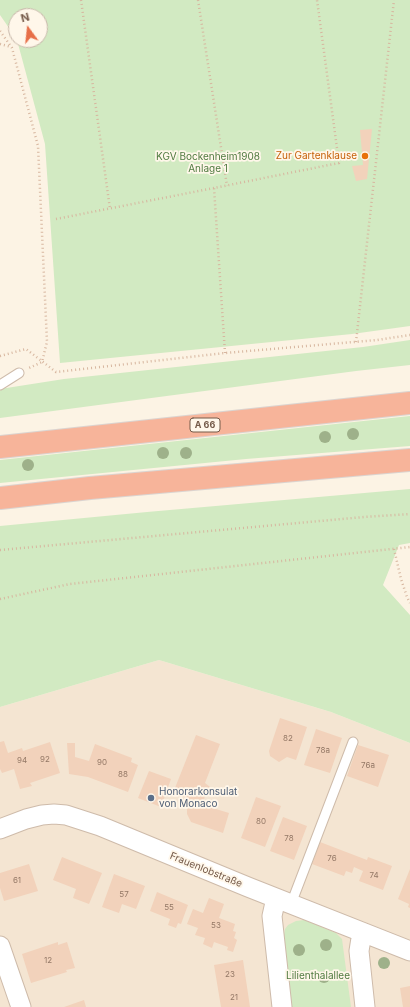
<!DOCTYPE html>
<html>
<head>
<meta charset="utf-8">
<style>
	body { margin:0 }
	#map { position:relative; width:410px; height:1007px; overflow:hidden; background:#fcf3e4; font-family:Inter,sans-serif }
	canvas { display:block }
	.north { position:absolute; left:8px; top:8px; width:40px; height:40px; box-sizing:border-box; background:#fff7ea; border:1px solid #c8b8aa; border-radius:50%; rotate:345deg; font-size:11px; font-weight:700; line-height:16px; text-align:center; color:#755a49 }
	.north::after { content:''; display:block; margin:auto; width:14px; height:18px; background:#e76f48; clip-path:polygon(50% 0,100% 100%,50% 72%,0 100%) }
</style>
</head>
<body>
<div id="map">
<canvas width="410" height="1007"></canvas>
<div class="north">N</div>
</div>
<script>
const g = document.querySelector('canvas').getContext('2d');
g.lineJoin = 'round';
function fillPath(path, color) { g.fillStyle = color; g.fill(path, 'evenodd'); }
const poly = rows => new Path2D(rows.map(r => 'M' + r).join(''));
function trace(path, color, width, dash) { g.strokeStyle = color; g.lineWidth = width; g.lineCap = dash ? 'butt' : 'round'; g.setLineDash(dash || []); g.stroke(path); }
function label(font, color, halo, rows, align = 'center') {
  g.font = font + ' Inter,sans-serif'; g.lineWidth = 3.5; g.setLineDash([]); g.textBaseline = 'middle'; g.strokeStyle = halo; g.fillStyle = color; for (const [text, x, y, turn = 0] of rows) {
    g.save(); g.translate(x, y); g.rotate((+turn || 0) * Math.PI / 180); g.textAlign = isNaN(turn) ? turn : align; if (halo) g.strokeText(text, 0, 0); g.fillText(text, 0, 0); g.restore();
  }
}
fillPath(poly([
	[159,660,331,712,410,743,410,1007,0,1007,0,707]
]), '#f4e5d2');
fillPath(poly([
	[0,0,410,0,410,326,352,334,60,363,45,144,17,40,40,40,40,16,16,16,16,38,0,15],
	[410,340,410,365,356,371,0,418,0,389,64,379,363,347],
	[410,416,410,446,246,459,0,483,0,460],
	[410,489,410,543,399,545,383,585,410,615,410,743,331,712,159,660,0,707,0,526,147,512],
	[304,920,336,933,342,939,351,1007,292,1007,284,935,285,929,288,925,296,921]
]), '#d2eac2');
fillPath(poly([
	[372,129,367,179,356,181,352,166,363,165,360,130],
	[280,718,307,727,296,760,287,757,279,762,270,756,269,751],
	[316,729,342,738,330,773,304,765],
	[196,735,220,744,205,783,210,787,205,794,204,801,206,806,229,813,223,833,191,822,187,814,187,798,173,793],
	[4,741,8,753,22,748,23,751,50,742,60,773,30,783,32,786,20,789,14,769,2,773,0,769,0,742],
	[67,743,75,743,75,757,89,761,95,744,132,758,131,762,138,765,128,792,88,777,69,774],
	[358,745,389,755,378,787,347,776],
	[149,771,171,779,161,807,138,798],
	[256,797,281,806,265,847,241,838],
	[283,817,307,826,294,860,270,851],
	[320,842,367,860,368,857,392,866,383,890,359,881,363,871,354,867,352,873,346,871,344,876,312,864],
	[62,857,102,873,89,904,73,898,76,889,53,880],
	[29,864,38,891,4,901,0,888,0,873],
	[410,869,410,908,408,907,409,904,398,899],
	[114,874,145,886,136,909,122,904,119,913,102,907],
	[157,892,188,905,181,924,178,923,176,928,168,925,170,919,150,911],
	[209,898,224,904,219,918,235,924,233,931,236,932,234,938,237,940,233,952,227,950,228,947,214,942,212,948,203,944,205,938,195,935,198,928,187,924,193,909,203,913],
	[58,942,58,945,67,942,75,968,66,970,67,972,31,983,22,954],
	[243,960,250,1007,221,1007,214,965],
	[410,986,410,1007,403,1007,400,988],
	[84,1000,86,1007,64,1007]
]), '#f2d2bb');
const service = poly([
	[0,385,19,373],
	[291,904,353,742]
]);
const minor = poly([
	[0,829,26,819,42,815,54,814,66,815,100,826,248,887,410,951],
	[276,898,272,916,282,1007],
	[362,932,359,951,365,1007],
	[0,946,21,1007]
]);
const motorway = poly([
	[0,447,410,403],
	[0,498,90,488,410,460]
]);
trace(service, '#cebbaa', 11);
trace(minor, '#cebbaa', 21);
trace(motorway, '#dbd4d0', 24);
trace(poly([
	[81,0,110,209],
	[198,0,227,186],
	[0,31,12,48,38,146,47,342,42,362,29,368],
	[0,44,11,47],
	[56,219,214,188],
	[356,342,394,0],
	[225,353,214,188,339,163,317,0],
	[0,356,26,349,56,372,225,353,377,340,410,335],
	[394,549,401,579,407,597,410,603],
	[0,550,364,517,410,514],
	[0,599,70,584,410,547]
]), '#d7b69f', 2.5, [1, 3]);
trace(service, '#fff', 9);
trace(minor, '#fff', 19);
trace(motorway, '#f7b49a', 22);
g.fillStyle = '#9eb18a';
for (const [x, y] of [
	[353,434],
	[325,437],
	[163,453],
	[186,453],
	[28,465],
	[326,945],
	[299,950],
	[384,963],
	[324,977]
]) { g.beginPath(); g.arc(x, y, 6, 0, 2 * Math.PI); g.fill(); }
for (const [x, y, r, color] of [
	[365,156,4,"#e8710a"],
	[151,798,4,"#5c6f8a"]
]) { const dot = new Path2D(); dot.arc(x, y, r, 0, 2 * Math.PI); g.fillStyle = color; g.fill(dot); trace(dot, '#fff7ea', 1.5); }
label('8px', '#947866', null, [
	["82",288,739],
	["78a",323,751],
	["92",45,760],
	["94",22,761],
	["90",102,763],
	["76a",368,766],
	["88",123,775],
	["80",261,822],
	["78",289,839],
	["76",332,859],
	["74",374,876],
	["61",17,881],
	["57",124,895],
	["55",169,908],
	["53",216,926],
	["12",48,961],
	["23",230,975],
	["21",234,998]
]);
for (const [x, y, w] of [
	[205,425,30]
]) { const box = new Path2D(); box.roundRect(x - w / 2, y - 7, w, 14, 3); g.fillStyle = '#fff7ea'; g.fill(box); trace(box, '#755a49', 1); }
label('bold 9px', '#755a49', null, [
	["A 66",205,425]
]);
label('10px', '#c56008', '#fff7ea', [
	["Zur Gartenklause",357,156]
], 'right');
label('10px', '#517b41', '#fff7ea', [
	["KGV Bockenheim1908",208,157],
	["Anlage 1",208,169],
	["Lilienthalallee",318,976]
]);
label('10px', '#4e5e75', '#fff7ea', [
	["Honorarkonsulat",159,792],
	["von Monaco",159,804]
], 'left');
label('10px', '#755a49', '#fff7ea', [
	["Frauenlobstraße",206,870,22]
]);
</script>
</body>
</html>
